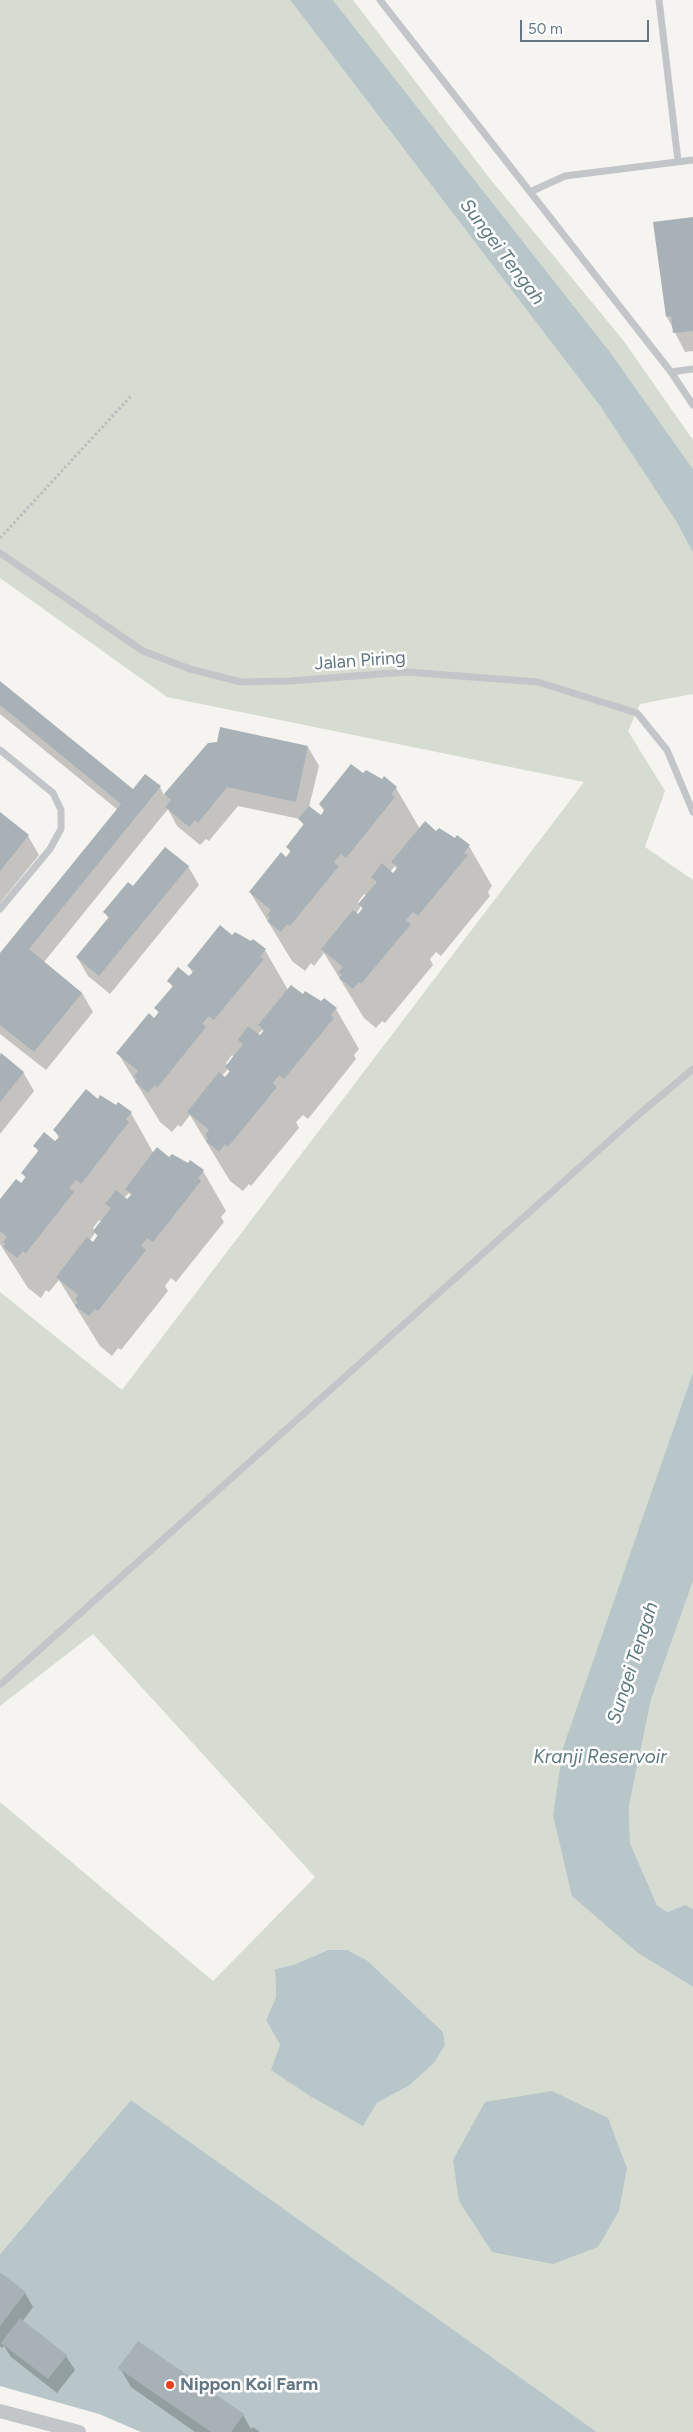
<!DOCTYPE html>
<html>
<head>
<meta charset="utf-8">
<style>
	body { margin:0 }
	#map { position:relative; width:693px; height:2432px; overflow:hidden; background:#f5f4f0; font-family:Figtree,sans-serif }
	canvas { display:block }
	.scale { position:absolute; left:520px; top:20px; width:129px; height:22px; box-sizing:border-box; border:2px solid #627683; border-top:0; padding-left:6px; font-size:15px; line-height:18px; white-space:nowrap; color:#627683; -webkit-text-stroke:4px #fff; paint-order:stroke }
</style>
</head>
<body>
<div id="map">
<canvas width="693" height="2432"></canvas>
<div class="scale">50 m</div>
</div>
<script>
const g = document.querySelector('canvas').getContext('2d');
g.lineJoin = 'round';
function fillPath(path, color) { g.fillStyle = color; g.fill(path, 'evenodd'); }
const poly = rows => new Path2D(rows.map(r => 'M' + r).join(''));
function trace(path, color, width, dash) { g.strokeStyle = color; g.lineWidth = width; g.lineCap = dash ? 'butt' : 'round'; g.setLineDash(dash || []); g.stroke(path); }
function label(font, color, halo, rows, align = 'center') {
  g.font = font + ' Figtree,sans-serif'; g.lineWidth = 5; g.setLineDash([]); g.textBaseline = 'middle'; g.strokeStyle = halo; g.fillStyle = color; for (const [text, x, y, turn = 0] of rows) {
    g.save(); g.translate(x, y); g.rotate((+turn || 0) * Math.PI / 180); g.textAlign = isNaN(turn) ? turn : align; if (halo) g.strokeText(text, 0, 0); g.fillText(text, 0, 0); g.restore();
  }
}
fillPath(poly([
	[0,0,290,0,600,406,676,521,693,553,693,694,640,704,628,731,665,791,645,847,693,880,693,1372,564,1748,553,1815,638,1953,693,1987,693,2432,597,2432,131,2100,0,2254,0,1802,213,1981,315,1877,93,1634,0,1706,0,1292,122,1390,584,782,167,697,0,578],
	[328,1950,368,1961,443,2032,445,2045,435,2062,410,2085,377,2103,363,2125,280,2045,266,2020,276,1997,275,1969,293,1965],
	[333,0,353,0,487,175,623,340,693,440,693,469,610,352],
	[693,1581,693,1909,685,1905,667,1912,657,1905,630,1843,629,1806,651,1700]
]), '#d6dcd1');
fillPath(poly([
	[290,0,333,0,610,352,693,469,693,553,676,521,600,406],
	[693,1372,693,1581,651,1700,629,1806,630,1843,657,1905,667,1912,685,1905,693,1909,693,1987,638,1953,572,1896,553,1815,563,1748],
	[328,1950,347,1950,368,1961,443,2032,445,2045,435,2062,410,2085,377,2103,363,2126,310,2096,271,2070,280,2045,266,2020,276,1997,275,1969,293,1965],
	[552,2091,608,2118,627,2168,619,2211,598,2247,553,2264,492,2252,459,2201,453,2160,485,2102],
	[131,2100,597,2432,141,2432,99,2414,0,2386,0,2254]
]), '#b8c6c9');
fillPath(poly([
	[693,218,693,351,685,352,667,317],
	[0,682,133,790,160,787,164,795,208,744,308,747,319,766,309,807,321,817,324,811,320,805,363,775,382,781,384,778,396,788,420,829,455,839,457,836,469,846,492,886,488,892,490,896,441,956,436,952,430,959,433,965,385,1023,382,1021,376,1028,364,1018,324,953,314,966,311,963,305,971,292,961,250,892,291,853,288,847,304,826,300,819,238,806,209,841,206,839,200,845,177,826,168,809,44,962,82,993,93,1012,46,1070,0,1034,0,955,118,810,0,714],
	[395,866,397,870,394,874,390,872],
	[364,894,367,896,359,905,358,902],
	[361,906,363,910,358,916,356,914],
	[0,813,28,836,39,855,0,903],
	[188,866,199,885,110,994,88,976,77,957,109,919,105,913,134,888],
	[232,937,265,950,288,990,336,1009,359,1049,354,1055,356,1059,308,1119,303,1115,296,1122,299,1128,251,1186,249,1184,243,1191,230,1181,190,1115,181,1127,178,1125,172,1132,160,1122,118,1053,159,1014,156,1008,173,988,169,981,189,978,193,974,189,966],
	[262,1030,264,1032,260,1037,257,1035],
	[232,1055,234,1057,227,1066,226,1063],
	[228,1069,230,1073,225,1079,222,1076],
	[0,1057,23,1072,34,1091,0,1134],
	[98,1101,131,1113,154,1154,203,1171,226,1211,221,1217,224,1222,176,1282,171,1278,165,1286,168,1291,121,1350,118,1348,112,1356,100,1346,59,1280,49,1292,46,1290,41,1298,28,1288,0,1244,0,1201,22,1185,26,1179,23,1173,39,1153,35,1146,55,1143,59,1138,55,1131],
	[129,1193,131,1196,127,1201,124,1198],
	[99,1220,102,1222,95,1231,93,1228],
	[95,1233,98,1237,93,1243,90,1240],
	[0,2276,25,2293,33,2307,22,2322,66,2356,75,2370,57,2393,11,2357,4,2346,2,2348,0,2346],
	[120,2368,243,2415,251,2429,253,2427,260,2432,195,2432,131,2387]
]), '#0003');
fillPath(poly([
	[693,217,693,331,673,333,671,316,666,317,653,222],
	[0,681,133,789,145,774,161,786,29,949,82,993,34,1052,0,1025,0,953,121,804,0,705],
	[220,727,308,746,296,802,227,787,198,823,195,820,189,827,165,807,171,800,164,794,208,743,217,742],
	[351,764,363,773,366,770,382,779,384,776,397,787,391,794,395,797,346,858,341,854,334,862,339,866,290,926,287,924,281,932,267,921,270,918,267,915,271,910,249,892,281,852,286,857,291,851,286,847,304,824,298,819,309,806,321,815,325,809,319,804],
	[0,812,29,835,0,871],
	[425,821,436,831,439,828,455,838,457,835,470,845,464,853,468,855,418,916,413,912,406,920,411,924,361,984,359,982,353,989,339,978,342,975,338,972,343,967,321,949,353,910,358,914,363,908,358,904,377,882,371,877,382,863,393,873,398,867,391,862],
	[165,847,189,866,99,976,76,957,109,917,103,912,128,882,133,886],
	[220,925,232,935,235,932,251,941,253,939,266,949,260,957,264,959,214,1020,209,1016,202,1024,206,1027,157,1088,155,1085,148,1093,135,1082,137,1079,134,1076,138,1071,116,1053,149,1013,154,1018,159,1012,154,1008,173,986,167,981,178,967,189,976,194,971,187,966],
	[291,985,303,994,305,991,321,1001,324,998,337,1008,331,1015,334,1018,284,1079,279,1075,273,1083,277,1087,228,1147,225,1144,219,1152,206,1141,208,1138,205,1135,209,1130,187,1112,219,1072,225,1077,230,1071,225,1067,243,1044,238,1040,248,1026,260,1035,264,1030,258,1025],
	[1,1053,24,1072,0,1102,0,1055],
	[86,1089,98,1099,100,1095,116,1105,118,1102,132,1112,126,1119,129,1122,81,1184,76,1180,69,1188,74,1192,26,1253,23,1251,17,1258,3,1247,6,1244,3,1242,7,1237,0,1231,0,1199,16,1179,21,1183,26,1177,21,1173,39,1150,33,1146,44,1132,55,1141,60,1136,53,1130],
	[157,1147,169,1157,172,1154,188,1163,190,1160,204,1170,198,1178,201,1181,153,1242,147,1238,141,1246,146,1250,98,1311,95,1309,89,1316,75,1306,78,1302,75,1300,78,1295,56,1277,87,1237,93,1242,98,1235,93,1231,111,1208,105,1204,116,1190,127,1199,132,1194,125,1189],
	[1,2273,26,2292,0,2326,0,2274],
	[20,2318,67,2355,48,2379,1,2343],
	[138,2341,244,2414,231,2432,211,2432,118,2368]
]), '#a8b1b6');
trace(poly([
	[0,538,131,396]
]), '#bbbec0', 3, [2.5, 2.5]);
trace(poly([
	[380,0,671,372,693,405],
	[659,0,678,161],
	[530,192,565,176,693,160],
	[671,372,693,369],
	[0,553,143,651,190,669,241,682,290,681,407,672,538,682,637,713,667,750,693,812],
	[0,750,53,793,61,810,61,829,50,849,0,909],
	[0,1685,637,1116,693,1069]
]), '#c2c6c9', 7);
trace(poly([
	[0,2411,79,2432]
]), '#c2c6c9', 14);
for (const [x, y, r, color] of [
	[170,2385,5,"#e83f1d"]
]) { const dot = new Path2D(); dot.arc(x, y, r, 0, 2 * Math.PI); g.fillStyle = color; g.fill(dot); trace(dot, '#fff', 2); }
label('18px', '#627683', '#fff', [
	["Jalan Piring",360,661,-4]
]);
label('bold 18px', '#627683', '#fff', [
	["Nippon Koi Farm",180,2385]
], 'left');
label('italic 19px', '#5e7980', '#fff', [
	["Sungei Tengah",502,252,53],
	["Sungei Tengah",633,1663,-72],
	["Kranji Reservoir",600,1757]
]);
</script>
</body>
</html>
